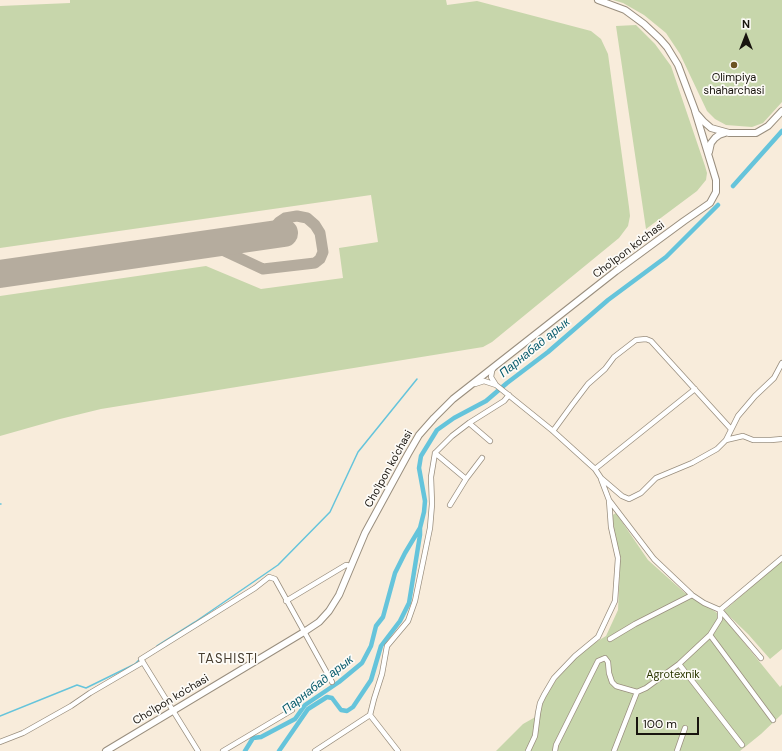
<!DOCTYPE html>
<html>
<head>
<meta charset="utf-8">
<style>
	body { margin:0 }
	#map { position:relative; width:782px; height:751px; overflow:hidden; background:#f8ecdb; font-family:"DM Sans",sans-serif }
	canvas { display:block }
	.north { position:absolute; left:726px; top:16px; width:40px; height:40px; -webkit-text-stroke:3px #fdfbf7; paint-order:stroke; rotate:0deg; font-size:11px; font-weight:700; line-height:16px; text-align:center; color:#18140e }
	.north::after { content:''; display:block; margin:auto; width:14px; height:18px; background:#18140e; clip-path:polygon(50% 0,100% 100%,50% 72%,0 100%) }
	.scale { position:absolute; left:636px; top:717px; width:63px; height:18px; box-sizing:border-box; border:2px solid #18140e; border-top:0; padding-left:5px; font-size:12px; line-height:14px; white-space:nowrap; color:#18140e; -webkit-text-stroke:3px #fdfbf7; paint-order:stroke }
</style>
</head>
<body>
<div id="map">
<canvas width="782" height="751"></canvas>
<div class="north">N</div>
<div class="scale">100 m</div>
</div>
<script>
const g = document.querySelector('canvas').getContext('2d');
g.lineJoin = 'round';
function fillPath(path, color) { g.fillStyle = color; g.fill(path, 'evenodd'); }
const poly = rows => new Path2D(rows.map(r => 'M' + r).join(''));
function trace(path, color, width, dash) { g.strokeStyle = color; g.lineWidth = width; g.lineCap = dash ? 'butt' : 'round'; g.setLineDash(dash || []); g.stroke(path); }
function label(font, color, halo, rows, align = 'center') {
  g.font = font + ' "DM Sans",sans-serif'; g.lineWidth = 3.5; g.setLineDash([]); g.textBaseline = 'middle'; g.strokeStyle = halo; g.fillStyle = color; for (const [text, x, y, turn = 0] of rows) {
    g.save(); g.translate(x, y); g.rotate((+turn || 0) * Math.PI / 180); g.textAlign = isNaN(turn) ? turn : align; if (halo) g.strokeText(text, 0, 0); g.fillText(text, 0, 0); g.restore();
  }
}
fillPath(poly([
	[70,0,446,0,447,5,477,1,591,31,601,39,608,54,629,207,630,216,628,226,619,238,492,342,483,347,101,409,60,419,0,436,0,296,206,266,261,289,343,278,339,248,378,242,371,195,0,248,0,6,70,3],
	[613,0,782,0,782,102,763,123,752,127,726,125,715,119,707,111,680,54,666,33,644,15,623,3],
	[636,25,655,44,671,66,705,166,707,173,706,180,697,191,646,229,616,26],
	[616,513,648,560,685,593,693,596,724,618,780,687,782,685,782,714,761,734,740,751,496,751,523,724,539,715,544,699,556,680,572,661,591,645,606,636,618,610,620,566,611,516],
	[782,560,782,649,770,659,748,634,724,611]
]), '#c7d6ab');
trace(poly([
	[0,504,1,504],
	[157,646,195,622,278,565,330,512,358,452,417,379],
	[0,716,77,685,86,688,135,664,140,659]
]), '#65c4db', 1.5);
trace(poly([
	[733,186,782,131],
	[245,751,253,738,261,737,295,719,305,705,339,682,362,663,371,646,376,626,383,617,395,573,405,553,420,528],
	[279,751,308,709,327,697,332,698,341,710,347,711,353,707,371,680,381,646,400,621,409,603,420,535,420,528,424,512,425,501,419,468,421,456,437,430,454,418,486,401,507,383,548,352,608,300,666,257,718,205]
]), '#65c4db', 4.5);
trace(poly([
	[203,245,216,247,263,269,315,263,320,259,323,252,320,233,315,225,307,218,297,216,285,218,279,222,273,229,259,237]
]), '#b5ac9e', 11);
trace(poly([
	[0,274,284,233]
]), '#b5ac9e', 28);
const street = poly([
	[475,384,484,381,496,385,491,377,492,371,494,367],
	[496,385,553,431,595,469,601,478,622,496,629,499,641,493,656,478,692,463,717,449,726,440,738,416,755,396,774,378,782,363],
	[469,423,490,441],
	[553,431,572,405,588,384,605,369,614,357,636,340,646,339,651,341,731,429],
	[726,440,743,436,753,440,771,440,782,439],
	[435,453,466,479],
	[595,469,695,389],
	[601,479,609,500,654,559,692,595,704,603,720,610,761,658],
	[450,505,466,479,482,458],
	[286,601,346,565,351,566],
	[710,635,773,720],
	[610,639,635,624,692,595],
	[679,664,742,745],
	[370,715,398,751],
	[0,742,23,733,71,706,90,693,143,662],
	[198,751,141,659,255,588,269,577,275,579,332,682],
	[223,751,292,710],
	[315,751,370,715,374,699,382,674,387,646,408,621,415,601,430,528,432,504,431,477,435,453,452,436,469,423,504,401,509,395],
	[528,751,535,736,538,713,540,703,544,695,554,678,575,656,598,637,615,601,618,558,611,527,609,500],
	[555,751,556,745,598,661,605,658,608,662,609,673,612,682,616,686,637,692,646,688,679,664,710,635,720,619,720,610,782,558],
	[614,751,637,692],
	[677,751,685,728]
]);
const secondary = poly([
	[598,0,625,10,644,24,660,39,667,47,678,65,696,113,703,121,711,128,729,133,756,133,768,126,782,111],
	[709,152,711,143,715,138,719,135,725,133],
	[106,751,304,632,319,622,329,611,339,595,365,533,408,454,419,435,434,418,453,399,616,271,684,221,710,203,716,192,716,180,695,111]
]);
trace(street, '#998e7e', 6);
trace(secondary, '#998e7e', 8);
trace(street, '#fff', 4.5);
trace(secondary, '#fff', 6);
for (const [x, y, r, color] of [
	[734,65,4,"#6b5223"]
]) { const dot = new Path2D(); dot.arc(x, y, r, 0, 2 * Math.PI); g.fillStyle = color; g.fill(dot); trace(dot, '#fdfbf7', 1.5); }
label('11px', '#18140e', '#fdfbf7', [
	["Olimpiya",734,78],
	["shaharchasi",734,91]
]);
label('11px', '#18140e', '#fdfbf7', [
	["Cho'lpon ko'chasi",629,250,-37],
	["Cho'lpon ko'chasi",389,469,-61],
	["Cho'lpon ko'chasi",171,700,-31]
]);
label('11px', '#2a3600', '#fdfbf7', [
	["Agrotexnik",673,675]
]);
label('italic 12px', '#075b6c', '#fdfbf7', [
	["Парнабад арык",535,348,-39],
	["Парнабад арык",318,685,-38]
]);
g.letterSpacing = '1px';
label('13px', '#463d2f', '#fdfbf7', [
	["TASHISTI",228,660]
]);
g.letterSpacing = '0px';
</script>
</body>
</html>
